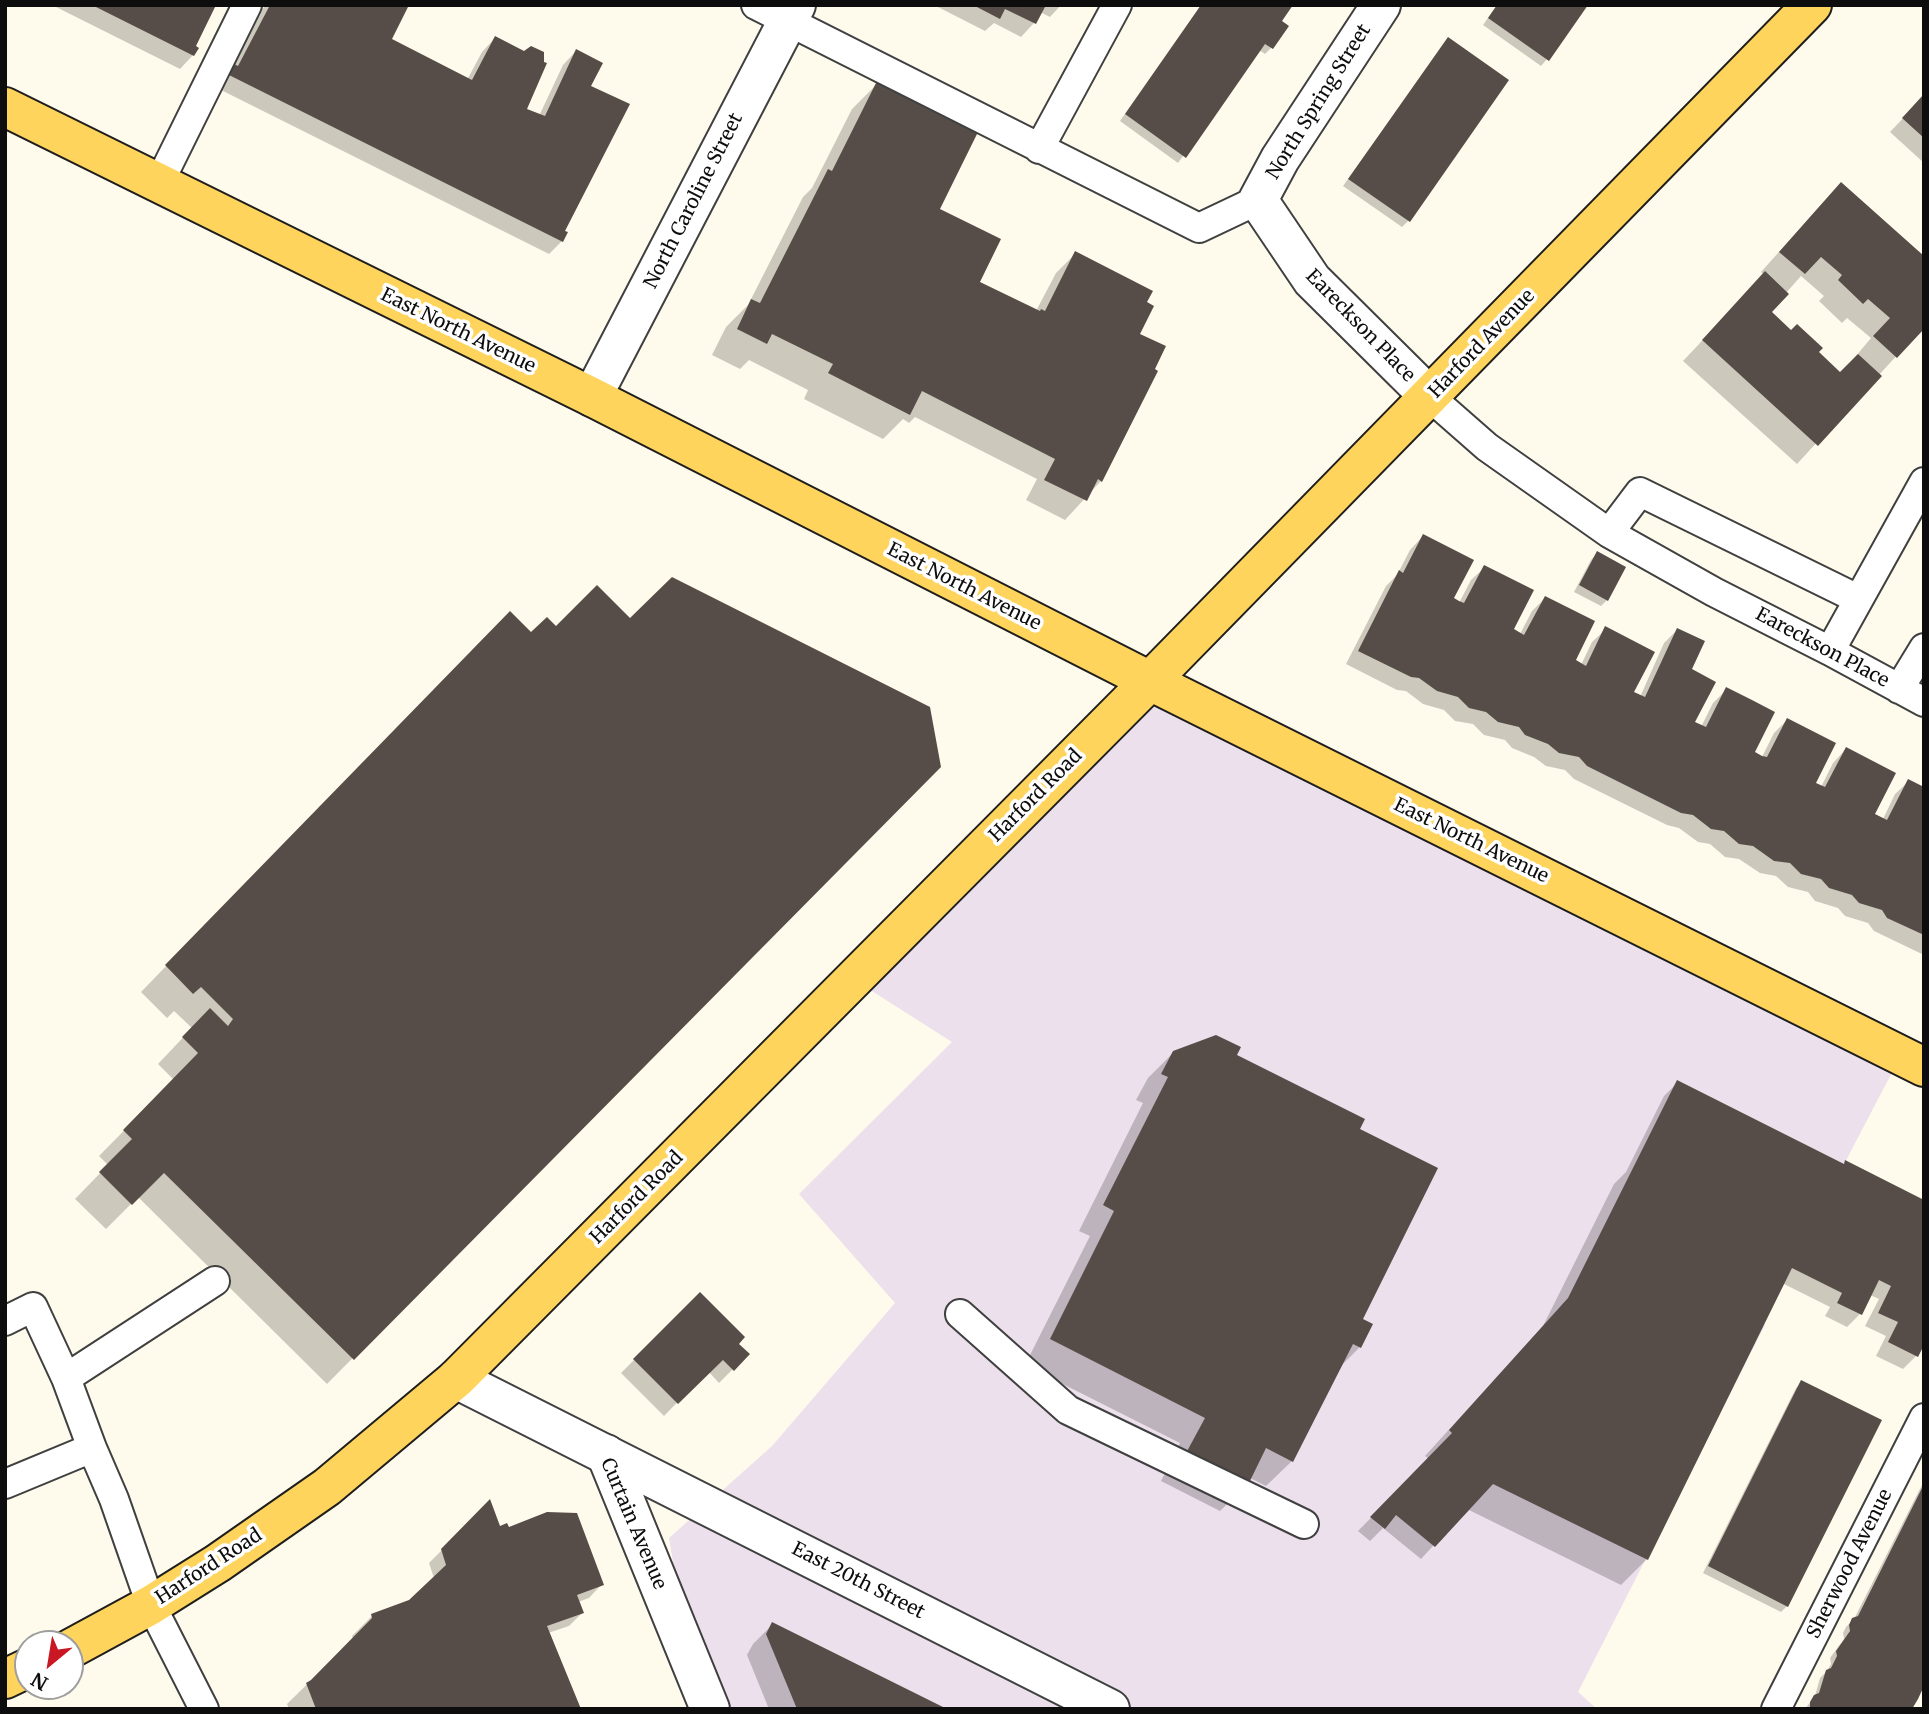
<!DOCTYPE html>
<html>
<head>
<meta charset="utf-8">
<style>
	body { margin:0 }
	#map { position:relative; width:1929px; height:1714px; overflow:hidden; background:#fffbec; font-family:Merriweather,serif }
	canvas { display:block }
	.frame { position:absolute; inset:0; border:7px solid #0d0d0d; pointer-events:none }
	.north { position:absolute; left:14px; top:1630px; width:70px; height:70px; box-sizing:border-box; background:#fff; border:2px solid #9e9e9e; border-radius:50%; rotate:210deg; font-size:19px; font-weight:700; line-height:28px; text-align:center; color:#0d0d0d }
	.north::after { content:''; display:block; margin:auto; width:24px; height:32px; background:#c91824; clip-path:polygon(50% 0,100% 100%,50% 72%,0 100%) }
</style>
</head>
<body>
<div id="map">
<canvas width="1929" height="1714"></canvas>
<div class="frame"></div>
<div class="north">N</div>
</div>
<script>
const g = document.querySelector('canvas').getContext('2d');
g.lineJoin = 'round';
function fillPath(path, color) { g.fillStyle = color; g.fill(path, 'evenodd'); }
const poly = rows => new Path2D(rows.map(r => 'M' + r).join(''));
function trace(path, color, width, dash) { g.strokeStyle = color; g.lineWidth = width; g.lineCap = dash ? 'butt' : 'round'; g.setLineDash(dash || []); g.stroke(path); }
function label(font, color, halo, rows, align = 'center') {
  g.font = font + ' Merriweather,serif'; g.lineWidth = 7; g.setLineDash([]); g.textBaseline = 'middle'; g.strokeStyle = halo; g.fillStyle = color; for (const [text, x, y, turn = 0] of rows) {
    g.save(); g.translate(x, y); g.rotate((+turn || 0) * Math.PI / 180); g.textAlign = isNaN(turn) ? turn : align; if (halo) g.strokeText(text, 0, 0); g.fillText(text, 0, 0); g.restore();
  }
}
fillPath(poly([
	[1141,680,1898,1061,1761,1323,1765,1325,1578,1692,1597,1709,713,1709,684,1628,669,1538,772,1446,895,1303,799,1194,952,1042,853,979]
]), '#ebe0ec');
fillPath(poly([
	[52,5,214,5,193,47,193,55,180,69],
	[265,5,407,5,389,40,467,80,482,52,495,38,542,63,525,110,539,116,563,65,576,51,589,86,562,241,549,254,217,88,221,80,231,70],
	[934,5,1061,5,1050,17,1040,12,1034,23,1021,37,994,23,985,31],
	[1201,5,1279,21,1271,48,1265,54,1259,50,1178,163,1120,121],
	[1497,5,1547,59,1541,66,1483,25],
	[1448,39,1408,221,1402,227,1343,186],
	[877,84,937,209,978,282,1036,311,1056,273,1076,253,1145,302,1101,481,1065,520,1026,500,1037,479,915,417,909,423,903,419,883,439,804,399,808,390,749,360,740,369,712,355,726,327,748,305,803,197,812,188,852,109],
	[1924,96,1924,163,1890,132],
	[1821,205,1924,326,1797,464,1683,361,1764,275,1761,272],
	[1801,276,1824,296,1819,301,1842,323,1847,318,1871,338,1840,375,1769,312],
	[1423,536,1451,599,1459,603,1471,580,1485,567,1512,630,1520,634,1532,611,1545,598,1573,661,1581,665,1592,642,1606,629,1632,693,1640,697,1664,643,1677,630,1689,670,1693,723,1701,727,1713,703,1727,689,1753,753,1762,757,1774,733,1787,720,1814,784,1821,787,1833,763,1846,749,1873,814,1883,819,1895,794,1909,781,1924,789,1924,955,1874,931,1868,923,1845,916,1838,908,1815,901,1808,892,1788,887,1776,876,1760,873,1739,859,1725,857,1710,844,1698,842,1679,828,1667,825,1574,779,1565,770,1546,766,1534,757,1512,748,1505,740,1484,735,1473,724,1455,721,1444,710,1423,704,1406,691,1397,690,1346,664,1386,586,1397,575,1410,550],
	[1597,553,1607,600,1601,606,1574,592,1591,560],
	[630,620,939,766,327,1384,138,1197,106,1229,75,1199,108,1165,99,1156,174,1080,158,1064,192,1028,174,1011,167,1018,141,992,484,638,531,635,556,629],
	[1174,1052,1234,1056,1357,1130,1360,1347,1338,1369,1292,1461,1266,1486,1250,1478,1246,1486,1220,1511,1161,1481,1180,1443,1025,1365,1090,1236,1079,1231,1143,1103,1136,1100,1148,1078],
	[1677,1083,1843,1165,1845,1163,1924,1341,1916,1356,1903,1369,1876,1356,1886,1336,1865,1326,1879,1299,1870,1295,1860,1314,1847,1327,1825,1316,1830,1307,1782,1283,1647,1559,1621,1585,1467,1509,1421,1559,1383,1528,1370,1541,1358,1531,1429,1459,1425,1456,1543,1326,1614,1184,1626,1172,1664,1096],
	[700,1294,737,1344,748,1354,719,1383,708,1371,664,1416,621,1373],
	[1802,1382,1787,1606,1781,1612,1703,1573,1796,1388],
	[1924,1481,1924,1682,1910,1709,1805,1709,1815,1696,1820,1678,1827,1671,1831,1664,1830,1658,1844,1639,1843,1633,1846,1627,1854,1619],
	[489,1503,499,1528,508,1529,602,1584,589,1598,578,1602,582,1613,569,1626,548,1633,579,1709,289,1709,287,1704,353,1639,352,1636,372,1616,410,1602,434,1578,429,1563],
	[773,1624,943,1709,769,1709,747,1655,753,1644]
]), '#0003');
fillPath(poly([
	[92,5,216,5,196,46,199,48,194,56],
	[270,5,409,5,392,39,472,80,495,36,524,51,531,46,544,52,544,62,547,63,527,109,545,116,576,49,603,63,591,86,630,104,565,231,568,232,563,242,229,75,234,64,238,66],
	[973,5,1046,5,1036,24,1005,9,1000,19],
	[1201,5,1293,5,1282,21,1289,26,1273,49,1265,44,1186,158,1125,114],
	[1497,5,1588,5,1549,61,1488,18],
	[1448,37,1509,80,1410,222,1348,179],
	[877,81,978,132,940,209,1001,239,980,282,1040,311,1041,309,1045,311,1075,251,1153,291,1147,302,1154,306,1140,334,1166,346,1155,369,1158,371,1102,482,1098,479,1087,501,1044,480,1055,459,922,391,910,415,828,373,833,364,772,334,767,344,737,329,751,299,760,303,828,169,832,171],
	[1924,94,1924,138,1902,118],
	[1841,182,1924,256,1924,329,1897,358,1873,336,1890,318,1868,299,1863,304,1838,280,1842,275,1821,257,1805,274,1779,252],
	[1765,271,1789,294,1772,312,1791,330,1797,324,1823,348,1819,352,1840,372,1858,354,1882,376,1818,446,1702,340],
	[1423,534,1474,560,1454,598,1459,601,1464,603,1484,565,1534,590,1514,629,1524,635,1545,596,1595,621,1576,660,1586,666,1605,626,1655,652,1634,692,1645,697,1677,628,1705,641,1692,669,1716,682,1695,722,1706,727,1726,687,1752,700,1775,712,1755,752,1762,756,1767,757,1787,718,1836,743,1816,783,1825,787,1846,747,1896,773,1875,814,1887,820,1908,779,1924,787,1924,935,1887,918,1882,910,1859,903,1852,895,1829,888,1821,879,1801,874,1790,863,1774,861,1753,846,1739,844,1724,831,1711,829,1693,815,1681,813,1587,766,1579,757,1559,753,1548,744,1525,735,1519,727,1498,722,1486,712,1469,708,1458,697,1437,691,1419,678,1411,677,1358,651,1399,570,1403,573],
	[1597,551,1626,567,1608,601,1579,585],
	[672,577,930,707,941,767,354,1360,164,1173,132,1205,99,1172,132,1139,123,1130,198,1053,182,1037,210,1008,228,1026,233,1019,201,987,193,994,165,965,510,611,531,632,547,617,556,626,597,585,630,618],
	[1216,1035,1241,1047,1237,1055,1365,1119,1360,1129,1438,1168,1363,1319,1373,1324,1361,1348,1353,1344,1293,1462,1266,1448,1247,1487,1185,1455,1205,1418,1050,1339,1114,1211,1103,1205,1168,1077,1161,1074,1173,1051],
	[1677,1080,1844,1164,1845,1160,1924,1200,1924,1345,1918,1357,1888,1342,1898,1322,1878,1313,1891,1286,1879,1280,1862,1315,1837,1303,1842,1293,1792,1268,1648,1560,1493,1484,1435,1547,1396,1515,1385,1529,1370,1517,1452,1433,1449,1430,1568,1298],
	[700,1292,745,1337,739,1344,750,1354,734,1371,723,1360,678,1404,633,1359],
	[1801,1380,1882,1420,1788,1607,1708,1566],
	[1924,1484,1924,1686,1918,1699,1912,1709,1810,1709,1810,1702,1814,1695,1819,1693,1826,1670,1831,1668,1837,1656,1836,1651,1850,1631,1849,1625,1852,1618,1858,1616],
	[490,1499,500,1526,507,1523,509,1527,547,1512,577,1513,604,1585,577,1595,584,1613,547,1626,581,1709,316,1709,306,1683,311,1680,372,1618,371,1614,409,1600,446,1565,441,1549],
	[772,1622,947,1709,797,1709,766,1634]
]), '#564d48');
const service = poly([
	[756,5,1199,228,1258,200],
	[1039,149,1117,5],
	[159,183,247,5],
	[1430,397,1487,447,1609,533,1714,592,1830,651,1924,702],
	[1609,533,1640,492,1858,599],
	[1830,651,1924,482],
	[1899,689,1924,648],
	[960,1314,1068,1410,1304,1524],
	[5,1321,33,1307,66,1378],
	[5,1484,92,1448],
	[204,1709,151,1605,114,1499,92,1448,66,1378,215,1281],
	[1776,1709,1924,1418]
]);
const minor = poly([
	[1381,5,1280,159,1258,200,1312,280,1430,397],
	[606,1454,710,1709]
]);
const tertiary = poly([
	[592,397,796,5],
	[456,1379,1110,1709]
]);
const primary = poly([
	[5,107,592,397,1150,681,1924,1067],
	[70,1649,151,1605,218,1563,327,1487,456,1379,1150,681,1812,5],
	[5,1679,28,1668]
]);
trace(service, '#404040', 32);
trace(minor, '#404040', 42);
trace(tertiary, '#404040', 42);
trace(primary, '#1e1e1e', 42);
trace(service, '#fff', 28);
trace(minor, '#fff', 38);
trace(tertiary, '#fff', 38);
trace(primary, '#ffd45c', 38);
label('19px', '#0d0d0d', '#fff', [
	["North Spring Street",1319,102,-58],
	["North Caroline Street",694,201,-63],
	["Eareckson Place",1360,326,46],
	["East North Avenue",458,331,26],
	["Harford Avenue",1482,344,-46],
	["East North Avenue",964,587,27],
	["Eareckson Place",1822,648,28],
	["Harford Road",1036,796,-45],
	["East North Avenue",1471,841,26],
	["Harford Road",637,1198,-45],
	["Curtain Avenue",633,1524,67],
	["Sherwood Avenue",1850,1564,-63],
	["Harford Road",209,1567,-33],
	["East 20th Street",858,1581,27]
]);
</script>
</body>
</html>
